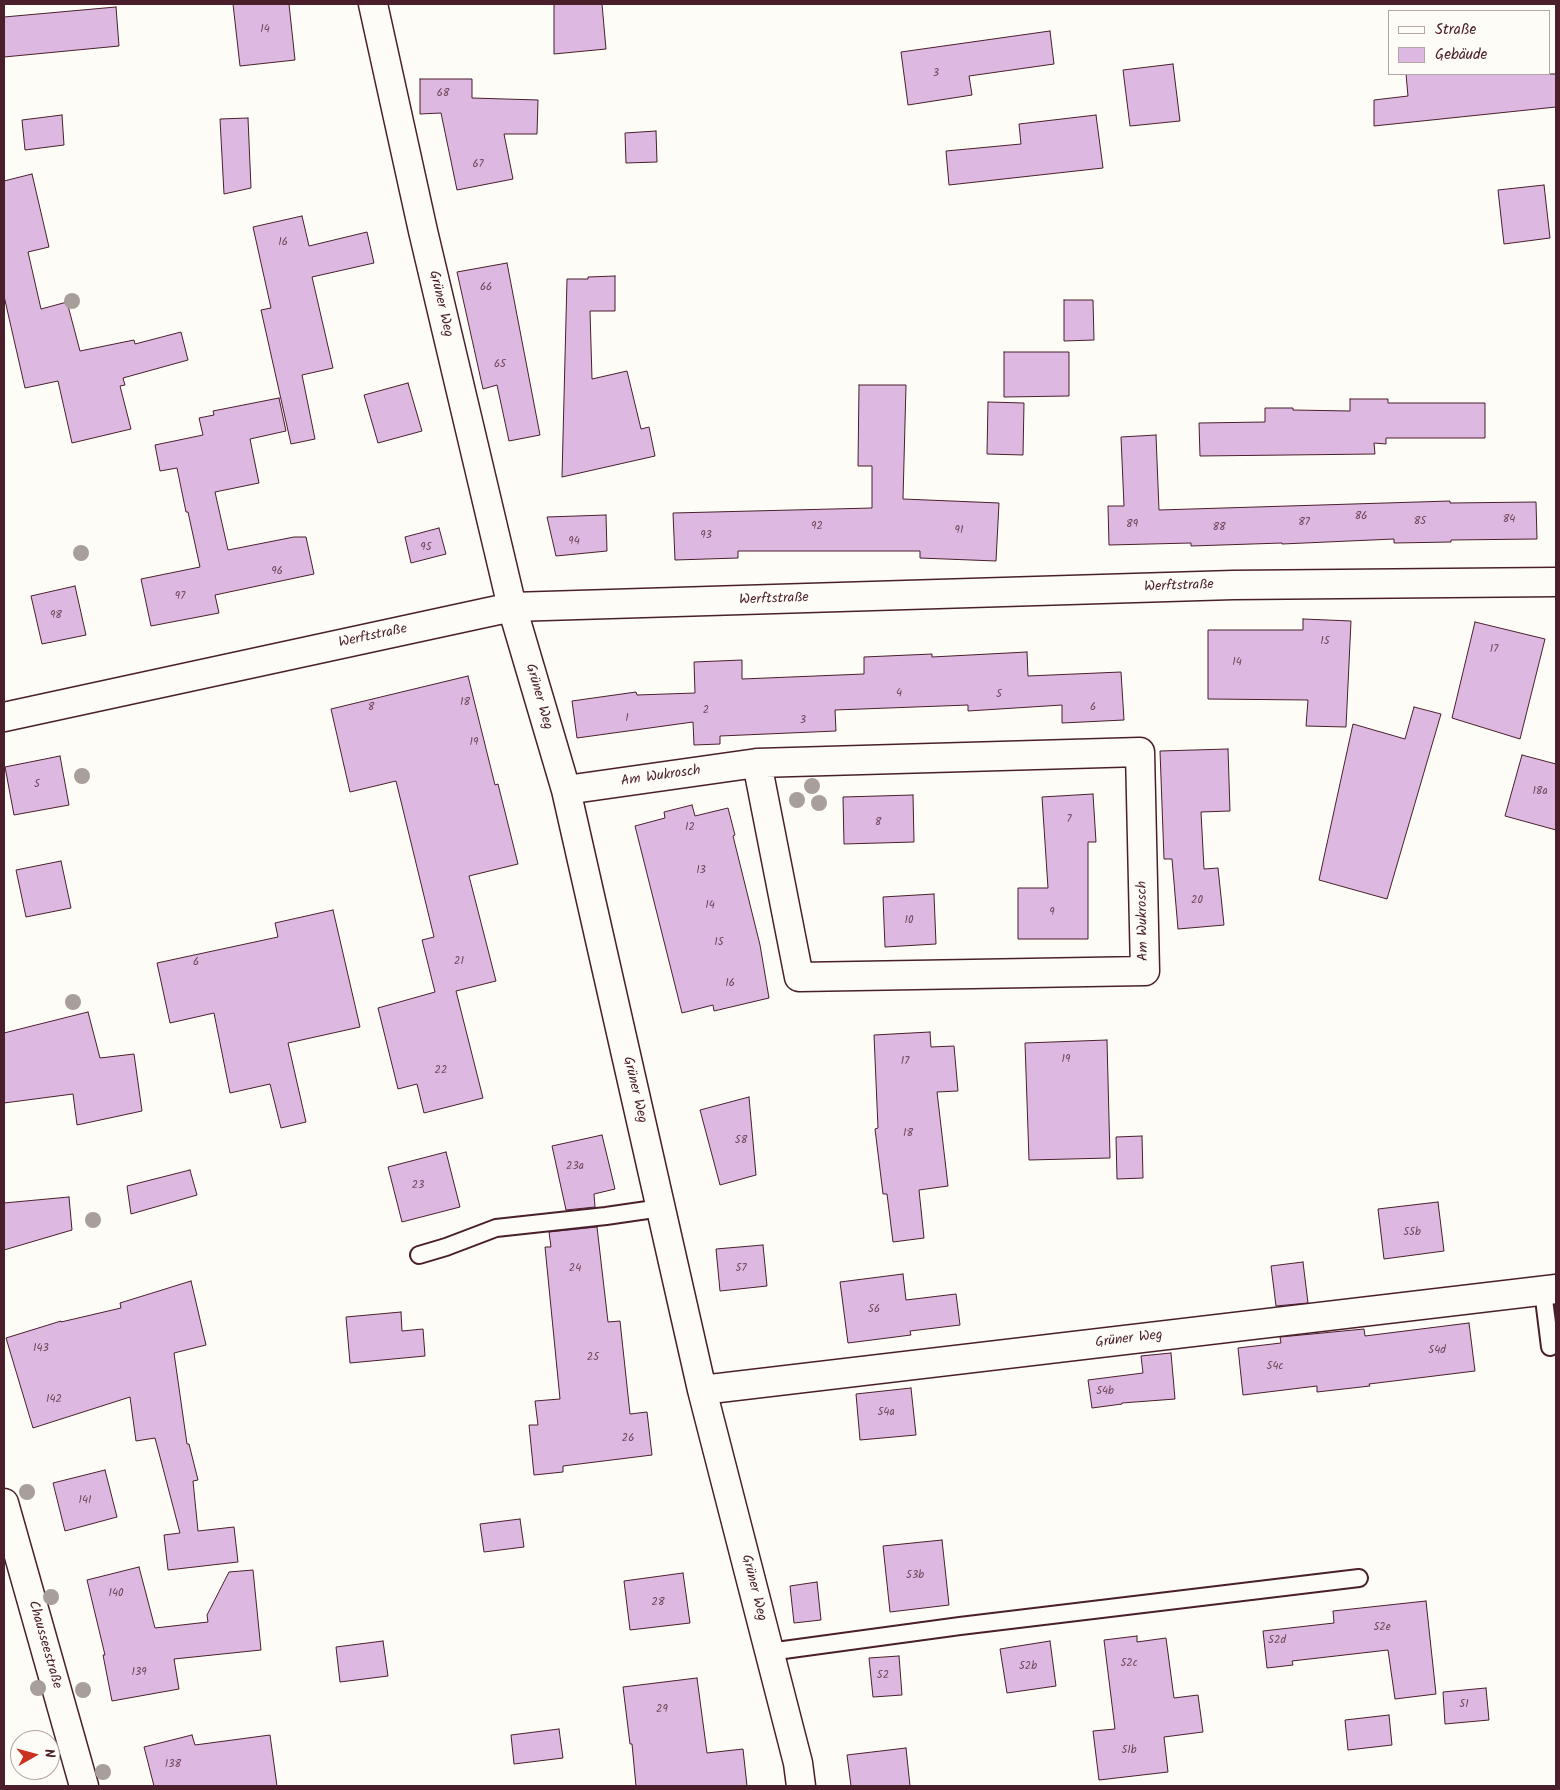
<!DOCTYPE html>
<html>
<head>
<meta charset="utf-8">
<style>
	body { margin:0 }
	#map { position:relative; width:1560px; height:1790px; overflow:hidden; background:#fdfcf7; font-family:Kalam,sans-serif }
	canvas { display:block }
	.frame { position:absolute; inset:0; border:5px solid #4a1f2b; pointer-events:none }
	.legend { position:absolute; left:1388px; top:10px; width:162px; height:65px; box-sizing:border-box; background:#fdfcf7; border:1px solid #b5a4a5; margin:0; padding:6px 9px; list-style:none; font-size:15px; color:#4a1f2b }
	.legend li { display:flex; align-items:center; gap:10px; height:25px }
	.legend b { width:25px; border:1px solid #b5a4a5 }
	.north { position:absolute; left:10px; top:1730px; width:50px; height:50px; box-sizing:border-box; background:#fdfcf7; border:1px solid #b5a4a5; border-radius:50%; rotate:83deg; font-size:14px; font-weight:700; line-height:20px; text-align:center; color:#4a1f2b }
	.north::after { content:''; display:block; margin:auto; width:18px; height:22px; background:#c8321e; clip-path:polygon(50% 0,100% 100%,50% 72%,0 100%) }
</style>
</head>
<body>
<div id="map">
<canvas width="1560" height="1790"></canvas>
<div class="frame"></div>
<ul class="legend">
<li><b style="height:6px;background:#fdfcf7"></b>Straße</li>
<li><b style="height:14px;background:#ddb8e1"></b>Gebäude</li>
</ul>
<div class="north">N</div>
</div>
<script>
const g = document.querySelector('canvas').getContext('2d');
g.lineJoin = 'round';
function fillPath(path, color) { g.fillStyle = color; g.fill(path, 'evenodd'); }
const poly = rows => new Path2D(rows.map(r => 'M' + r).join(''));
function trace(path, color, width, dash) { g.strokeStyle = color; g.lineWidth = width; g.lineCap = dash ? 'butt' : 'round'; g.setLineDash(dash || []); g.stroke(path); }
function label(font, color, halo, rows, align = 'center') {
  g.font = font + ' Kalam,sans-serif'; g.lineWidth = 4; g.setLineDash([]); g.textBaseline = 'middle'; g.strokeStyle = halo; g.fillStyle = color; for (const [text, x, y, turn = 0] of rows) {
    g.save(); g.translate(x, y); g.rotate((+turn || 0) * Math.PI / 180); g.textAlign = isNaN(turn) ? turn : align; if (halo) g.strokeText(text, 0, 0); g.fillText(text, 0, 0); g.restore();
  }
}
const building = poly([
	[233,4,289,4,295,60,240,66,233,4],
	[554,4,602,4,606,49,554,54,554,4],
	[116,7,119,46,4,57,4,17,116,7],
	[1050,31,1054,64,969,76,972,95,908,105,901,52,1050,31],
	[1173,64,1180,121,1130,126,1123,70,1173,64],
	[1406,74,1556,74,1556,107,1374,126,1374,100,1408,96,1406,74],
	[420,79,472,79,472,98,538,100,537,134,504,134,513,179,457,190,441,113,420,114,420,79],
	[62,115,64,145,25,150,22,120,62,115],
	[1096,115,1103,168,949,185,946,151,1021,144,1019,124,1096,115],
	[248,118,251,188,224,194,220,119,248,118],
	[656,131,657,162,626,163,625,133,656,131],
	[32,174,49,247,28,252,41,309,67,302,80,351,134,340,135,344,181,332,188,360,123,378,125,385,120,386,131,429,72,443,58,381,25,388,4,296,4,181,32,174],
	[1544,185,1550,238,1504,244,1498,190,1544,185],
	[302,216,309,246,367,232,374,263,312,277,333,368,302,375,315,439,291,444,261,310,271,308,253,227,302,216],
	[507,263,540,435,509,441,497,385,483,389,457,272,507,263],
	[615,276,615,311,590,311,592,379,627,371,641,429,649,427,655,456,562,477,567,279,588,279,588,277,615,276],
	[1064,300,1093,300,1094,340,1064,341,1064,300],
	[1004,352,1069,352,1069,396,1004,397,1004,352],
	[408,383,422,431,378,443,364,395,408,383],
	[859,385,906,385,903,499,999,503,996,561,920,558,920,551,738,551,738,558,675,560,673,513,872,508,872,466,858,466,859,385],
	[279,398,286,431,250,439,259,483,215,492,228,550,294,537,306,537,314,574,215,595,219,613,151,626,141,579,200,567,188,512,186,512,177,468,160,471,155,445,203,435,199,418,214,415,213,411,279,398],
	[1350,399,1388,399,1388,403,1485,403,1485,438,1386,438,1386,444,1374,443,1375,454,1200,456,1199,423,1265,422,1265,408,1293,408,1293,410,1350,411,1350,399],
	[988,402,1024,403,1023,455,987,454,988,402],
	[1156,435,1159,510,1450,501,1450,503,1536,502,1537,539,1451,540,1451,542,1394,543,1394,539,1282,544,1282,543,1191,546,1191,543,1109,545,1108,506,1124,506,1121,437,1156,435],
	[606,515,607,551,556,556,547,517,606,515],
	[439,528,446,554,411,563,405,537,439,528],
	[75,586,86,635,42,644,31,596,75,586],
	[1303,619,1351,621,1346,727,1306,726,1308,700,1208,699,1208,630,1303,630,1303,619],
	[1475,622,1545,639,1520,739,1452,718,1475,622],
	[1027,652,1028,676,1121,672,1124,720,1062,723,1062,705,968,711,968,705,835,710,836,731,720,736,720,744,694,745,693,722,577,738,572,701,636,692,637,695,695,693,694,662,742,660,742,679,864,674,864,657,932,654,932,657,1027,652],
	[468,676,495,785,498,784,518,864,469,876,496,981,456,991,483,1098,424,1113,417,1084,398,1089,378,1008,435,992,422,940,434,937,396,781,350,792,331,709,468,676],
	[1414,707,1441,714,1387,899,1319,880,1353,724,1405,739,1414,707],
	[1228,749,1230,811,1201,812,1204,869,1218,868,1224,925,1178,929,1172,859,1164,859,1160,751,1228,749],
	[1522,755,1556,764,1556,830,1505,816,1522,755],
	[60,756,69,805,14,815,5,767,60,756],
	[1093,794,1096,842,1088,842,1088,939,1018,939,1018,888,1048,888,1042,797,1093,794],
	[913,795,914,842,844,844,843,797,913,795],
	[692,805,695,816,728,808,735,835,733,836,760,945,769,998,714,1011,713,1005,682,1013,635,826,665,818,664,812,692,805],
	[61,861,71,908,26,917,16,870,61,861],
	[934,894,936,944,885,947,883,897,934,894],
	[333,910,360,1027,288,1043,306,1122,281,1128,270,1084,230,1093,214,1013,170,1023,157,963,278,937,275,923,333,910],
	[88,1012,100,1058,134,1054,142,1111,77,1125,73,1094,4,1103,4,1033,88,1012],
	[930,1032,931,1047,954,1046,958,1091,937,1092,948,1186,919,1190,924,1238,893,1242,887,1194,883,1194,875,1129,878,1128,874,1035,930,1032],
	[1107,1040,1110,1158,1029,1160,1025,1043,1107,1040],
	[749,1097,756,1175,720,1185,700,1110,749,1097],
	[602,1135,615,1189,594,1194,595,1207,566,1210,552,1146,602,1135],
	[1142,1136,1143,1178,1117,1179,1116,1137,1142,1136],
	[446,1152,460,1207,402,1222,388,1167,446,1152],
	[190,1170,197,1195,131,1214,127,1186,190,1170],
	[69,1197,72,1230,4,1250,4,1203,69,1197],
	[1438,1202,1444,1251,1384,1259,1378,1209,1438,1202],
	[597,1227,608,1322,620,1321,630,1414,647,1412,652,1455,563,1466,563,1472,534,1475,529,1425,538,1425,535,1401,560,1399,545,1247,551,1247,549,1232,597,1227],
	[763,1245,767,1286,720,1291,716,1249,763,1245],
	[1303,1262,1308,1303,1276,1306,1271,1266,1303,1262],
	[903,1274,906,1300,956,1294,960,1325,910,1331,911,1335,848,1343,840,1282,903,1274],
	[191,1281,206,1345,174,1353,187,1444,189,1444,198,1480,193,1481,198,1531,234,1527,238,1562,168,1570,164,1535,180,1533,155,1438,136,1441,130,1397,33,1428,6,1338,61,1321,61,1322,121,1308,120,1303,191,1281],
	[401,1312,402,1331,423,1329,425,1356,350,1363,346,1317,401,1312],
	[1469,1323,1475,1371,1369,1384,1370,1386,1317,1392,1317,1386,1243,1395,1238,1348,1281,1343,1280,1337,1312,1334,1364,1329,1365,1336,1469,1323],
	[1171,1353,1175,1399,1122,1403,1122,1404,1092,1408,1088,1380,1143,1373,1141,1356,1171,1353],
	[911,1388,916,1435,860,1440,856,1394,911,1388],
	[105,1470,117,1517,65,1531,53,1483,105,1470],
	[520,1519,524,1547,484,1552,480,1524,520,1519],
	[942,1540,949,1605,890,1612,883,1546,942,1540],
	[139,1567,155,1628,208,1622,207,1615,229,1572,253,1570,261,1650,174,1659,179,1689,112,1701,103,1655,105,1655,87,1580,139,1567],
	[683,1573,690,1623,630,1630,624,1581,683,1573],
	[817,1582,821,1620,794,1623,790,1586,817,1582],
	[1426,1601,1436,1694,1395,1699,1388,1650,1292,1661,1293,1665,1267,1668,1263,1631,1334,1623,1333,1611,1426,1601],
	[1137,1636,1137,1642,1166,1638,1174,1698,1198,1695,1203,1732,1164,1737,1168,1772,1099,1780,1093,1731,1115,1729,1104,1640,1137,1636],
	[383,1641,388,1676,340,1682,336,1647,383,1641],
	[1050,1641,1056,1686,1007,1693,1000,1649,1050,1641],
	[899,1656,902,1695,873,1697,869,1658,899,1656],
	[697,1678,707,1753,743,1749,747,1786,636,1786,632,1744,630,1744,623,1687,697,1678],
	[1486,1688,1489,1720,1445,1724,1443,1692,1486,1688],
	[1389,1715,1392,1745,1348,1750,1345,1720,1389,1715],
	[559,1729,563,1758,514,1764,511,1735,559,1729],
	[192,1735,195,1745,270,1735,277,1786,154,1786,144,1747,192,1735],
	[906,1748,910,1786,851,1786,847,1755,906,1748]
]);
fillPath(building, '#ddb8e1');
trace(building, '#4a1f2b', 1);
const lane = poly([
	[419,1255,446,1247,496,1228,606,1216,661,1208],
	[1543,1291,1550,1347],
	[769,1652,960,1626,1359,1578]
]);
const street = poly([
	[373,4,423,231,512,607,566,790,702,1390,798,1763,801,1786],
	[4,717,512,607,1233,585,1556,582],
	[566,790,757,763,799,977,1145,971,1140,752,757,763],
	[702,1390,1556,1289]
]);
const secondary = poly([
	[4,1503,84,1786]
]);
trace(lane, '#4a1f2b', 20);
trace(street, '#4a1f2b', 31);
trace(secondary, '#4a1f2b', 31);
trace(lane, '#fdfcf7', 16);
trace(street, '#fdfcf7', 28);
trace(secondary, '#fdfcf7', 28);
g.fillStyle = '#a89e9a';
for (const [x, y] of [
	[72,301],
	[81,553],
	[82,776],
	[812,786],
	[797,800],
	[819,803],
	[73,1002],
	[93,1220],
	[27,1492],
	[51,1597],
	[38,1688],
	[83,1690],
	[103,1772]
]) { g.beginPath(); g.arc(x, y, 8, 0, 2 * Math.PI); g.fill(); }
label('11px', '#6f4558', null, [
	["14",265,30],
	["3",936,74],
	["68",443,94],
	["67",478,165],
	["16",283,243],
	["66",486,288],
	["65",500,365],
	["86",1361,517],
	["84",1509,520],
	["85",1420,522],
	["87",1304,523],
	["89",1132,525],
	["92",817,527],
	["88",1219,528],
	["91",959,531],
	["93",706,536],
	["94",574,542],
	["95",426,548],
	["96",277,572],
	["97",180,597],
	["98",56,616],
	["15",1325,642],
	["17",1494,650],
	["14",1237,663],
	["4",899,694],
	["5",999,695],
	["18",465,703],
	["8",371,708],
	["6",1093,708],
	["2",706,711],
	["1",627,719],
	["3",803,721],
	["19",474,743],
	["5",37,785],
	["18a",1540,792],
	["7",1069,820],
	["8",878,823],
	["12",690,828],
	["13",701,871],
	["20",1197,901],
	["14",710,906],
	["9",1052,913],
	["10",909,921],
	["15",719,943],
	["21",459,962],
	["6",196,963],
	["16",730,984],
	["19",1066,1060],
	["17",905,1062],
	["22",441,1071],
	["18",908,1134],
	["58",741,1141],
	["23a",575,1167],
	["23",418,1186],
	["55b",1412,1233],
	["24",575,1269],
	["57",741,1269],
	["56",874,1310],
	["143",41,1349],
	["54d",1437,1351],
	["25",593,1358],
	["54c",1275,1367],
	["54b",1105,1392],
	["142",54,1400],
	["54a",886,1413],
	["26",628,1439],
	["141",85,1501],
	["53b",915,1576],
	["140",116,1594],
	["28",658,1603],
	["52e",1382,1628],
	["52d",1277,1641],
	["52c",1129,1664],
	["52b",1028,1667],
	["139",139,1673],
	["52",883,1676],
	["51",1464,1705],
	["29",662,1710],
	["51b",1129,1751],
	["138",173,1765]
]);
label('14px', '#4a1f2b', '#fdfcf7', [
	["Grüner Weg",440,304,77],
	["Werftstraße",1179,587,-2],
	["Werftstraße",774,600,-2],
	["Werftstraße",373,637,-12],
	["Grüner Weg",538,697,74],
	["Am Wukrosch",661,777,-8],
	["Am Wukrosch",1144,921,-91],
	["Grüner Weg",634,1090,77],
	["Grüner Weg",1129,1340,-7],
	["Grüner Weg",753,1588,76],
	["Chausseestraße",44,1645,74]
]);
</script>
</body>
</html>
